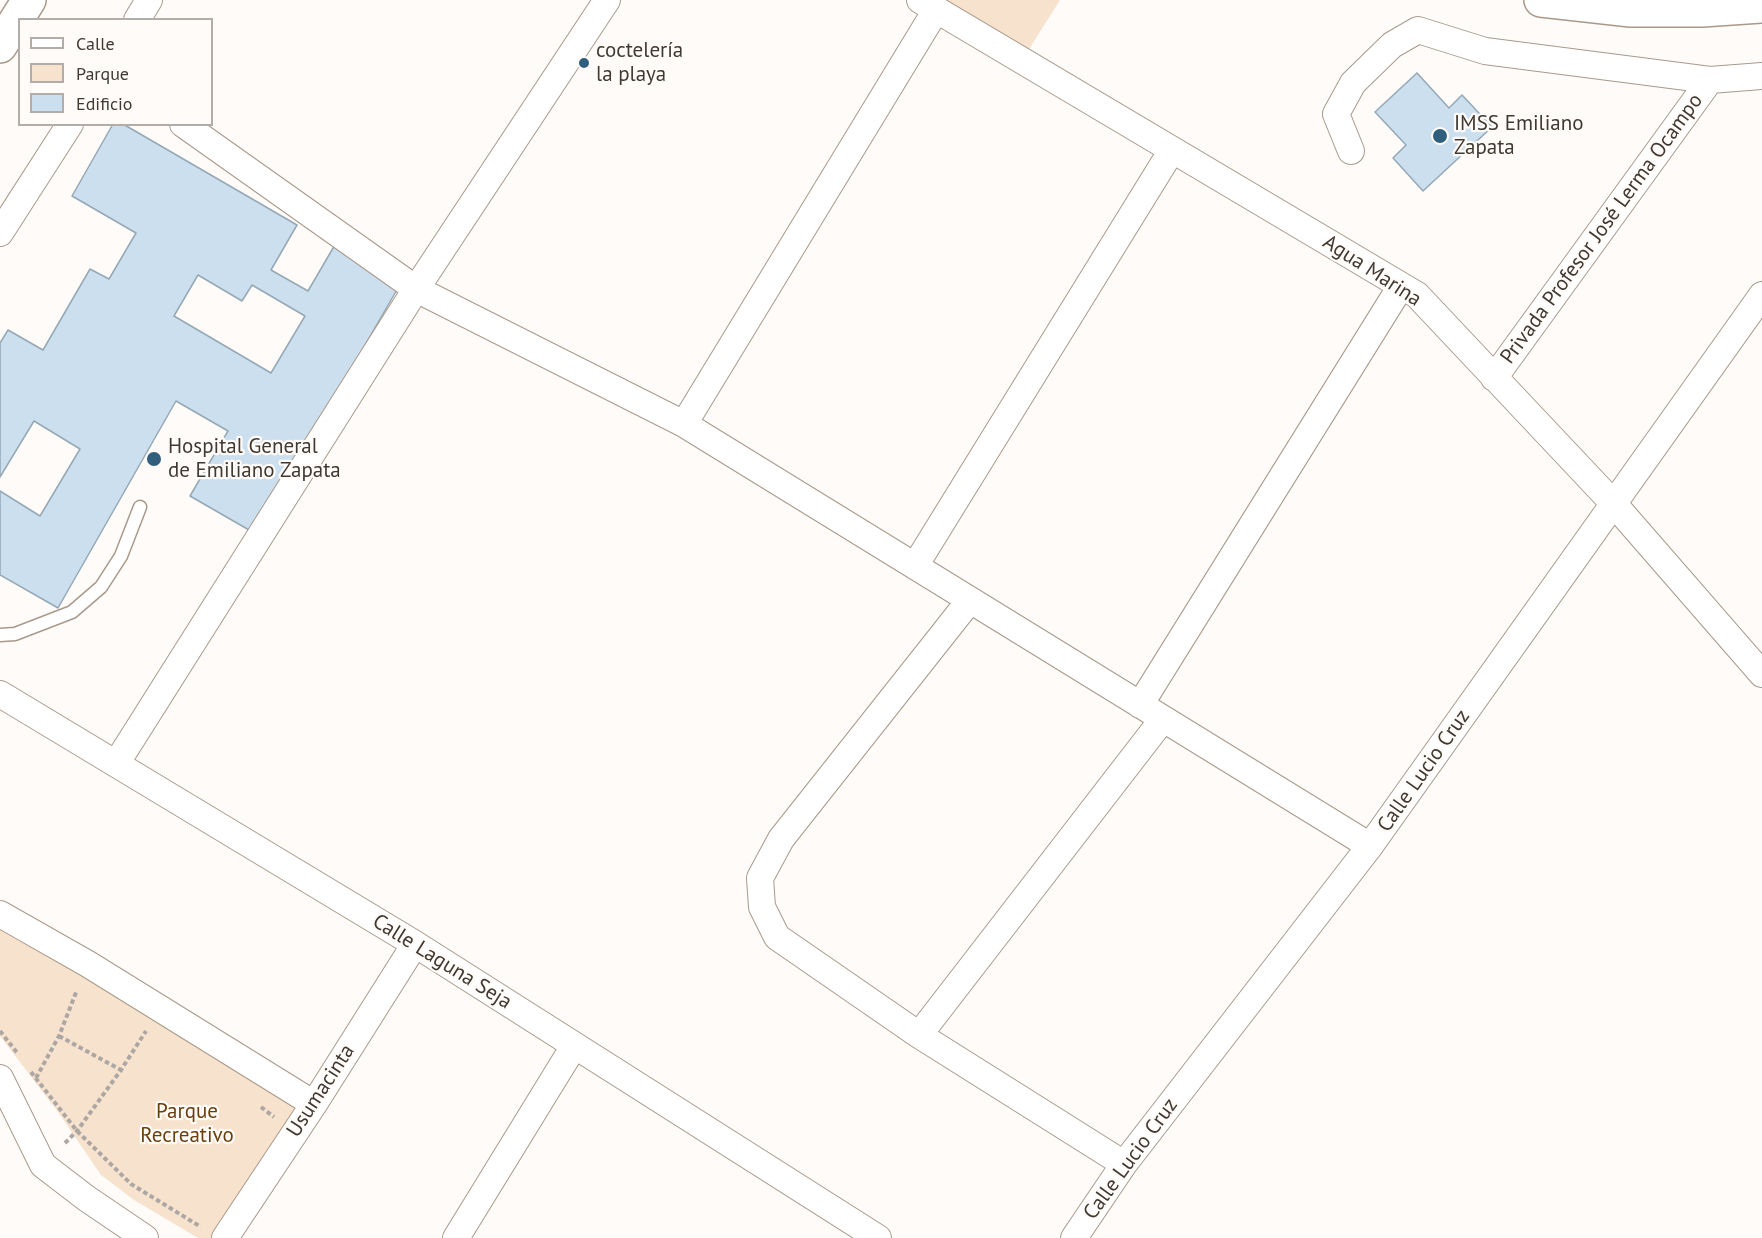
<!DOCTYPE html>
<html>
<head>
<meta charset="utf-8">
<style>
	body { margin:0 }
	#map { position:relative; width:1762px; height:1238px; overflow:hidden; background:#fffbf8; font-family:"PT Sans",sans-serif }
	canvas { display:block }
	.legend { position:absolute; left:18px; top:18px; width:195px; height:108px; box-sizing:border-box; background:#fffbf8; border:2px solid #b3ada9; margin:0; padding:8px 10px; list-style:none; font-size:18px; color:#403932 }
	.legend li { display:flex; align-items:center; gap:12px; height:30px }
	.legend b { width:30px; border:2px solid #b3ada9 }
</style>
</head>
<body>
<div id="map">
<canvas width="1762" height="1238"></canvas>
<ul class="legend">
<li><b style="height:8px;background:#fff"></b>Calle</li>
<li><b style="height:16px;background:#f7e2ce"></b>Parque</li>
<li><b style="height:16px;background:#cbdfee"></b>Edificio</li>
</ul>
</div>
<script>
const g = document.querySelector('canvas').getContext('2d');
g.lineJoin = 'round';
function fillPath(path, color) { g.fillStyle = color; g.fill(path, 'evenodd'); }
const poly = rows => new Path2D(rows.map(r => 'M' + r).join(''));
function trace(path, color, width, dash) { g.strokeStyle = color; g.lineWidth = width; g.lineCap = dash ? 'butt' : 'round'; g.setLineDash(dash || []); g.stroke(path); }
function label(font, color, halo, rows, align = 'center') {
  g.font = font + ' "PT Sans",sans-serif'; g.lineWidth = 4.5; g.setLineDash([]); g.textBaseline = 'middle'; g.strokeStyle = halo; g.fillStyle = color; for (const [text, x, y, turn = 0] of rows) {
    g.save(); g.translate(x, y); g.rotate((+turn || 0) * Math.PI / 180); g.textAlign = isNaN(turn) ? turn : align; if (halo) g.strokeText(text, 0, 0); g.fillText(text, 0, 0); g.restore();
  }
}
fillPath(poly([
	[938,0,1060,0,1026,54],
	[0,904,310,1092,230,1238,198,1238,134,1200,101,1175,58,1112,0,1036]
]), '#f7e2ce');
const building = poly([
	[1417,73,1449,108,1462,95,1492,127,1423,191,1393,158,1406,145,1375,112,1417,73],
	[113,124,123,124,297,225,271,270,308,291,336,243,402,281,256,534,190,496,228,431,176,401,58,608,0,575,0,491,40,516,80,449,34,421,0,477,0,343,8,330,43,350,90,269,109,279,136,233,72,196,113,124],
	[198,275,242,301,252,285,305,316,271,373,174,316,198,275]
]);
fillPath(building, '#cbdfee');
trace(building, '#95a8b6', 1.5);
const service = poly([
	[0,635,15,634,72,612,101,587,121,556,140,507]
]);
const minor = poly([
	[920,0,1417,295,1614,504,1762,674],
	[137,20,149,0],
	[183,124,416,289,684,424,1370,846],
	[1351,151,1336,114,1353,83,1392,45,1418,30,1485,51,1710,80,1762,76],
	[0,233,70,124],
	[1494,378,1710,80],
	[684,424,936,10],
	[915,566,1172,150],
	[970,600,781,839,760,878,762,907,777,937,919,1035,1124,1164],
	[0,694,415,944,878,1238],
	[1140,705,1401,286],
	[116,764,416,289,607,0],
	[0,914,88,964,314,1104],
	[919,1035,1163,719],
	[0,1078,43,1165,86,1198,145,1238],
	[225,1238,314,1104,415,944],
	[456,1238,574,1046],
	[1074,1238,1124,1164,1370,846,1762,295]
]);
const secondary = poly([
	[1541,0,1631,10,1702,10,1762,6],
	[0,46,29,0]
]);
trace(service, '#a9998a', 15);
trace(minor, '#a9998a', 28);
trace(secondary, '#a9998a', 36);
trace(poly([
	[0,1031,18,1054],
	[59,1036,121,1070],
	[31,1072,77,1131,131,1184,201,1227],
	[36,1078,59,1036,77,990],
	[261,1107,274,1117],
	[65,1143,77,1131,121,1070,146,1031]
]), '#ada7a3', 4, [4.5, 3]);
trace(service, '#fff', 12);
trace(minor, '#fff', 26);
trace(secondary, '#fff', 33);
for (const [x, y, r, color] of [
	[584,63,6,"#305f7e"],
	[1440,136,8,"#305f7e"],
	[154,459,8,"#305f7e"]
]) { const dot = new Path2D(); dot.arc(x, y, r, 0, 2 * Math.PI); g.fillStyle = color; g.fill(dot); trace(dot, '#fffbf8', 2); }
label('21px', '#403932', '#fffbf8', [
	["coctelería",596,51],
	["la playa",596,75],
	["IMSS Emiliano",1454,124],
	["Zapata",1454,148],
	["Hospital General",168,447],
	["de Emiliano Zapata",168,471]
], 'left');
label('21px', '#403932', '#fffbf8', [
	["Privada Profesor José Lerma Ocampo",1602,229,-54],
	["Agua Marina",1372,271,33],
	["Calle Lucio Cruz",1424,771,-55],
	["Calle Laguna Seja",442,962,32],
	["Usumacinta",321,1091,-57],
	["Calle Lucio Cruz",1131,1159,-54]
]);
label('21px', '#693f0c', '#fffbf8', [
	["Parque",187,1112],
	["Recreativo",187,1136]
]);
</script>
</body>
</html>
